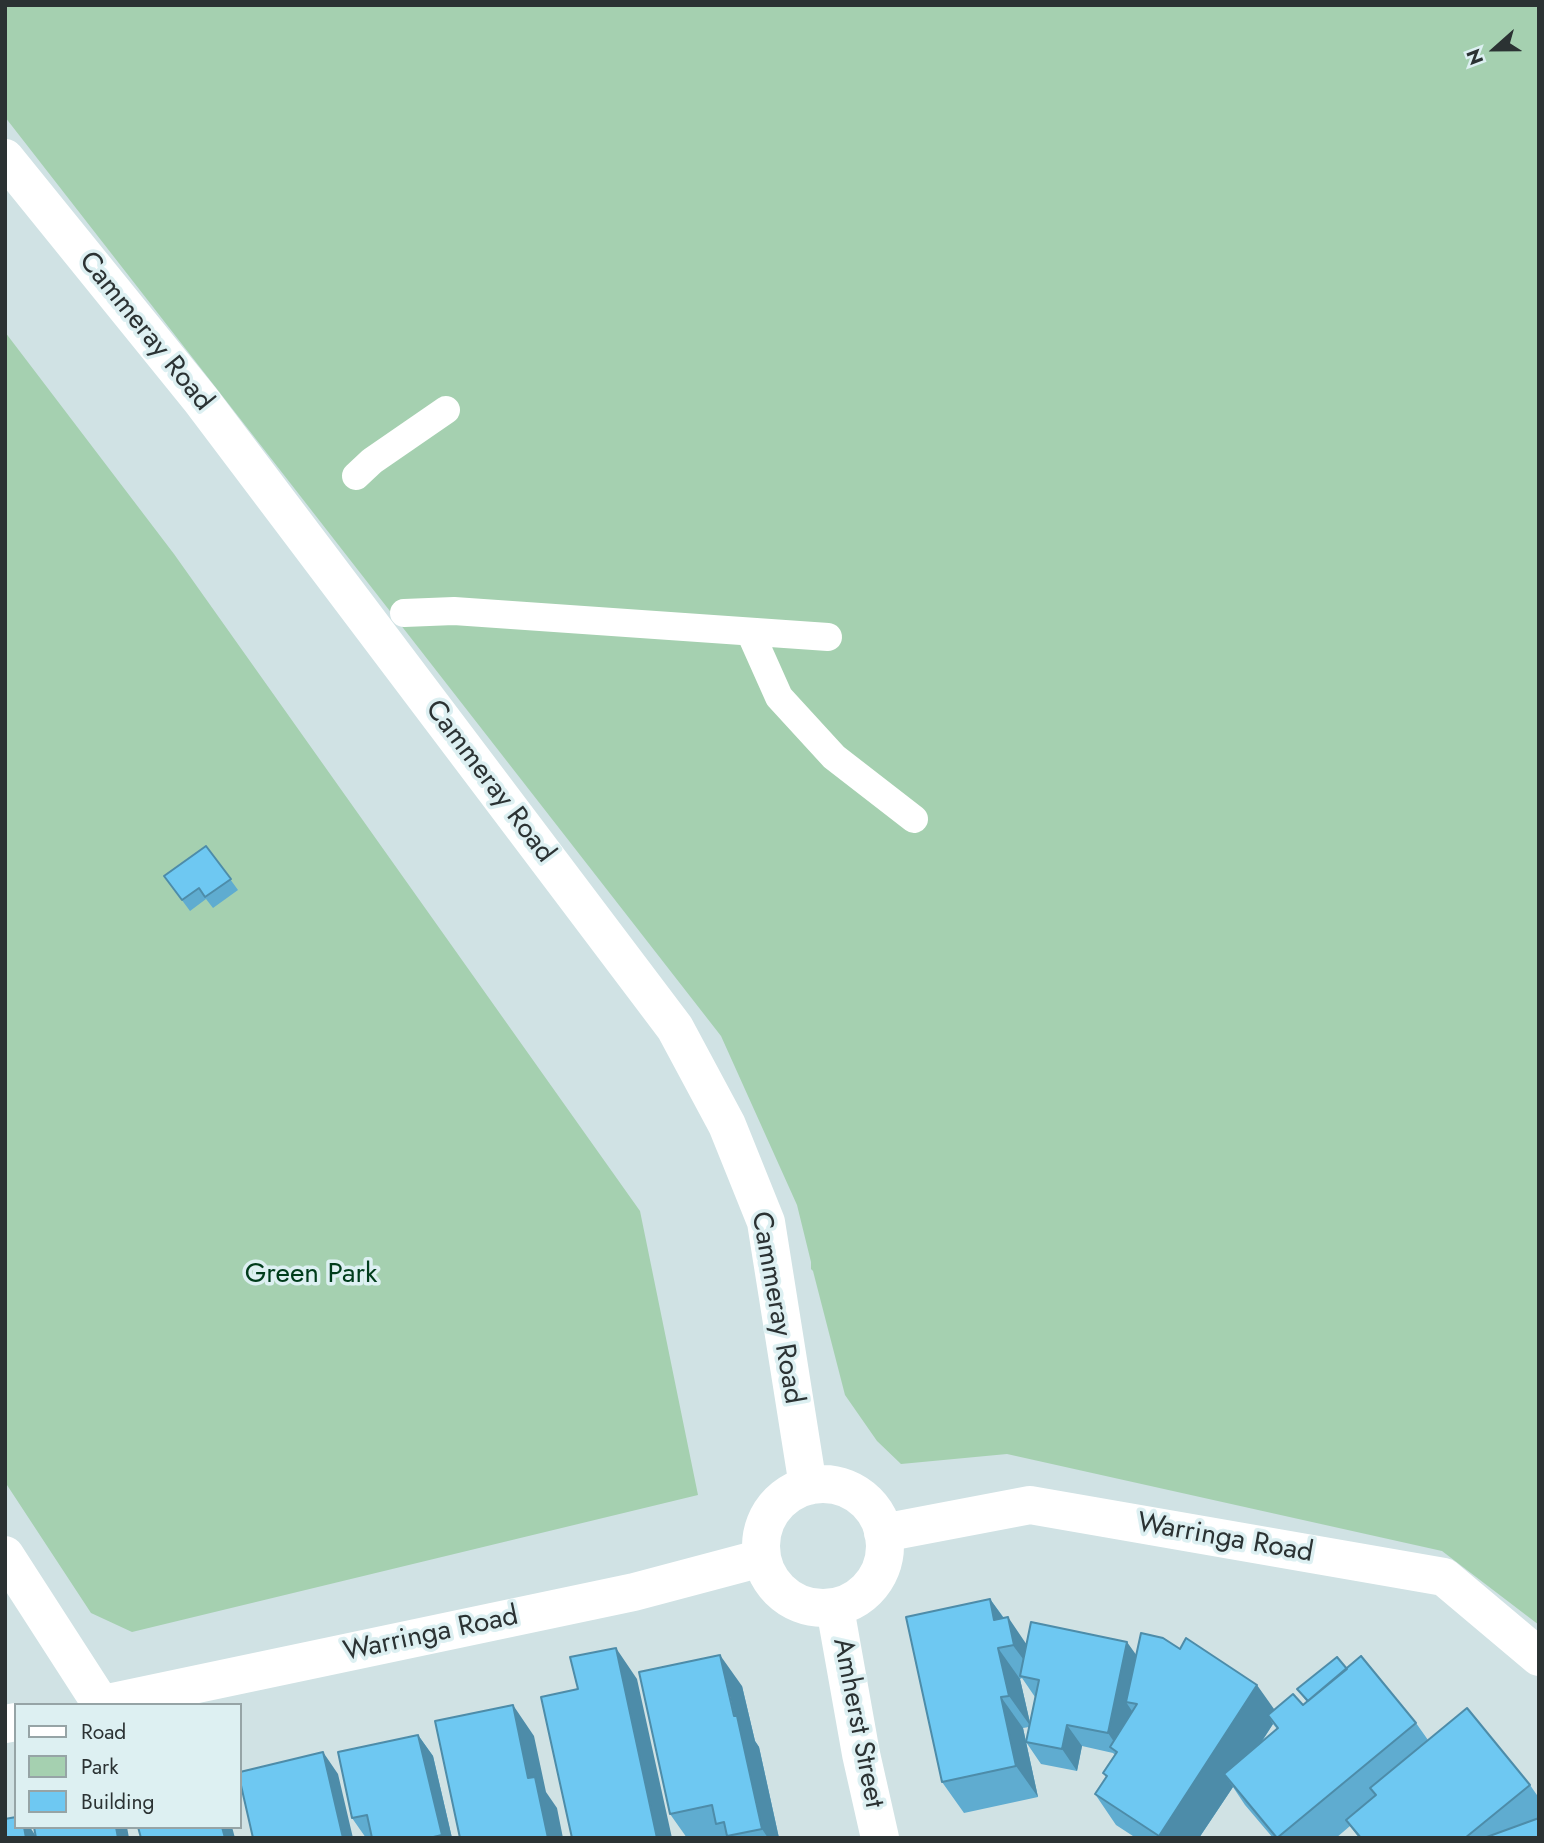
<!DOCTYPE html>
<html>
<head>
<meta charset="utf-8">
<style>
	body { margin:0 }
	#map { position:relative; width:1544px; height:1843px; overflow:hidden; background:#d0e2e4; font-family:Jost,sans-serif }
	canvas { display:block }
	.frame { position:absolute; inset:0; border:7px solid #2b3233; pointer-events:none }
	.legend { position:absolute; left:14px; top:1703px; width:228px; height:126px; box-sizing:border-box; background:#ddf0f2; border:2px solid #96a4a6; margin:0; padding:9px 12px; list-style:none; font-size:21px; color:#2b3233 }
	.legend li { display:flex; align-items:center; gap:14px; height:35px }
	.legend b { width:35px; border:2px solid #96a4a6 }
	.north { position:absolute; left:1460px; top:14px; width:70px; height:70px; -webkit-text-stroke:5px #ddf0f2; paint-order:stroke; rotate:249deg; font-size:19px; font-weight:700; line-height:28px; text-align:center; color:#2b3233 }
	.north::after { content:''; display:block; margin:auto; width:24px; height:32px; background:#2b3233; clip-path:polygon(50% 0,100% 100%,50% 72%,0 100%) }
</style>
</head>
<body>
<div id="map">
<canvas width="1544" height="1843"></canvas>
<div class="frame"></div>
<ul class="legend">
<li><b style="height:9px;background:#fff"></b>Road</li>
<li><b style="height:19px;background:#a5d0b0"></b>Park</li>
<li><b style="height:19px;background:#6ec8f2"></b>Building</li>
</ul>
<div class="north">N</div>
</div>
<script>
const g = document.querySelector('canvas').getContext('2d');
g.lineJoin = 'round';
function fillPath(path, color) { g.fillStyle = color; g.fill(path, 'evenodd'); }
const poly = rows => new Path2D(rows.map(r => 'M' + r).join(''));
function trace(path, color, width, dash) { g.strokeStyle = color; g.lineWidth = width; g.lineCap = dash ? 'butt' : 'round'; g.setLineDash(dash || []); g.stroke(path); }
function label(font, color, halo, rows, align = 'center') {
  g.font = font + ' Jost,sans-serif'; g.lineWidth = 7; g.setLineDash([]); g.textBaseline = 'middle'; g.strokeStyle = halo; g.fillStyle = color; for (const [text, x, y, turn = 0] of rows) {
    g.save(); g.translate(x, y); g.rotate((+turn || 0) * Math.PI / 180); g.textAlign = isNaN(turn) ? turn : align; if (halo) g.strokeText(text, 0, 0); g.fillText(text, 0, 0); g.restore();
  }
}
fillPath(poly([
	[5,5,1539,5,1539,1625,1442,1551,1007,1454,901,1464,877,1441,845,1395,813,1271,811,1269,811,1262,797,1205,721,1036,5,117],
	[5,332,174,554,640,1211,698,1495,132,1632,91,1613,5,1482]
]), '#a5d0b0');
trace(poly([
	[356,476,372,461,446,410],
	[404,613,454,611,828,637],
	[750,632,779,697,834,757,914,819]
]), '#fff', 28);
trace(poly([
	[5,158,201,400,675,1028,727,1125,766,1222,808,1486],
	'761 1546a62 62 0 1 1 124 0a62 62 0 1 1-124 0Z',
	[883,1533,1030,1505,1444,1577,1539,1657],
	[5,1555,101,1704],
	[835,1608,861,1754,880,1838],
	[98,1705,634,1592,762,1558],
	[5,1724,16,1722]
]), '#fff', 38);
fillPath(poly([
	[206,846,238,890,213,908,206,899,190,911,164,876],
	[990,1599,1004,1618,1026,1644,1136,1655,1274,1710,1303,1705,1307,1702,1297,1689,1347,1669,1416,1723,1428,1740,1530,1785,1539,1798,1539,1838,1359,1838,1350,1826,1336,1838,1273,1838,1245,1805,1233,1787,1199,1838,1136,1838,1116,1825,1095,1794,1106,1777,1103,1773,1115,1755,1113,1753,1082,1746,1077,1771,1041,1764,1026,1742,1029,1727,1023,1728,1038,1797,964,1813,942,1782],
	[1022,1678,1035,1697,1030,1723,1020,1679],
	[1273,1724,1277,1729,1261,1743],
	[742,1686,755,1741,759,1747,779,1838,687,1838,670,1814],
	[418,1735,433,1756,452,1838,366,1838,352,1818]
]), '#5facd0');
fillPath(poly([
	[990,1599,1010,1627,1008,1617,1029,1648,1035,1675,994,1620],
	[1127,1642,1142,1663,1126,1702,1132,1711,1123,1755,1108,1733],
	[616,1648,637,1679,672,1838,657,1838],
	[998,1648,1020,1679,1031,1727,1009,1696],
	[720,1655,742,1686,755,1741,759,1747,779,1838,768,1838,762,1829],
	[1257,1685,1279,1716,1268,1715,1273,1724,1233,1785,1224,1774,1233,1787,1199,1838,1160,1838,1159,1836],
	[1001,1697,1023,1728,1038,1797,1016,1766],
	[513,1705,534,1736,546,1792,557,1808,563,1838,548,1838,528,1778],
	[1067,1725,1082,1746,1077,1771,1062,1749],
	[418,1735,433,1756,452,1838,443,1838,442,1835],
	[323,1752,338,1774,353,1838,343,1838],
	[24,1827,30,1827,37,1838,26,1838],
	[116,1827,127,1827,129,1838,118,1838],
	[222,1827,232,1827,235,1838,225,1838]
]), '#4d8ca9');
const building = poly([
	[206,846,231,879,205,897,199,888,182,900,164,876,206,846],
	[990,1599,994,1620,1008,1617,1014,1645,998,1648,1009,1696,1001,1697,1016,1766,942,1782,906,1617,990,1599],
	[1031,1622,1127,1642,1108,1733,1067,1725,1062,1749,1026,1742,1039,1680,1020,1676,1031,1622],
	[1141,1633,1163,1638,1180,1649,1186,1638,1257,1685,1159,1836,1095,1794,1107,1776,1103,1773,1117,1752,1110,1747,1137,1704,1126,1702,1141,1633],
	[616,1648,657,1838,572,1838,541,1697,578,1689,570,1657,616,1648],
	[720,1655,734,1716,737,1716,762,1829,727,1836,724,1822,716,1824,712,1805,670,1814,639,1672,720,1655],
	[1361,1656,1416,1723,1277,1838,1224,1774,1278,1728,1268,1715,1293,1694,1303,1705,1361,1656],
	[1337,1657,1347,1669,1308,1701,1297,1689,1337,1657],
	[513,1705,528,1778,535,1777,548,1838,460,1838,435,1721,513,1705],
	[1467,1708,1530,1785,1465,1838,1361,1838,1346,1820,1376,1795,1370,1788,1467,1708],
	[418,1735,442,1835,429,1838,372,1838,367,1815,352,1818,338,1752,418,1735],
	[323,1752,343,1838,253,1838,240,1781,240,1772,323,1752],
	[16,1817,16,1827,24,1827,26,1838,5,1838,5,1819,16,1817],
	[1539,1818,1539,1838,1484,1838,1539,1818],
	[34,1827,116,1827,118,1838,36,1838,34,1827],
	[138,1827,222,1827,225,1838,141,1838,138,1827]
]);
fillPath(building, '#6ec8f2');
trace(building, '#4d8ca9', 2);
label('28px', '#2b3233', '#ddf0f2', [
	["Cammeray Road",145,332,51],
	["Cammeray Road",489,782,53],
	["Cammeray Road",776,1308,80],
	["Warringa Road",1225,1539,10],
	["Warringa Road",431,1635,-12],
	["Amherst Street",857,1723,79]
]);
label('28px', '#003c1b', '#ddf0f2', [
	["Green Park",311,1275]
]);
</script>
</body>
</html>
